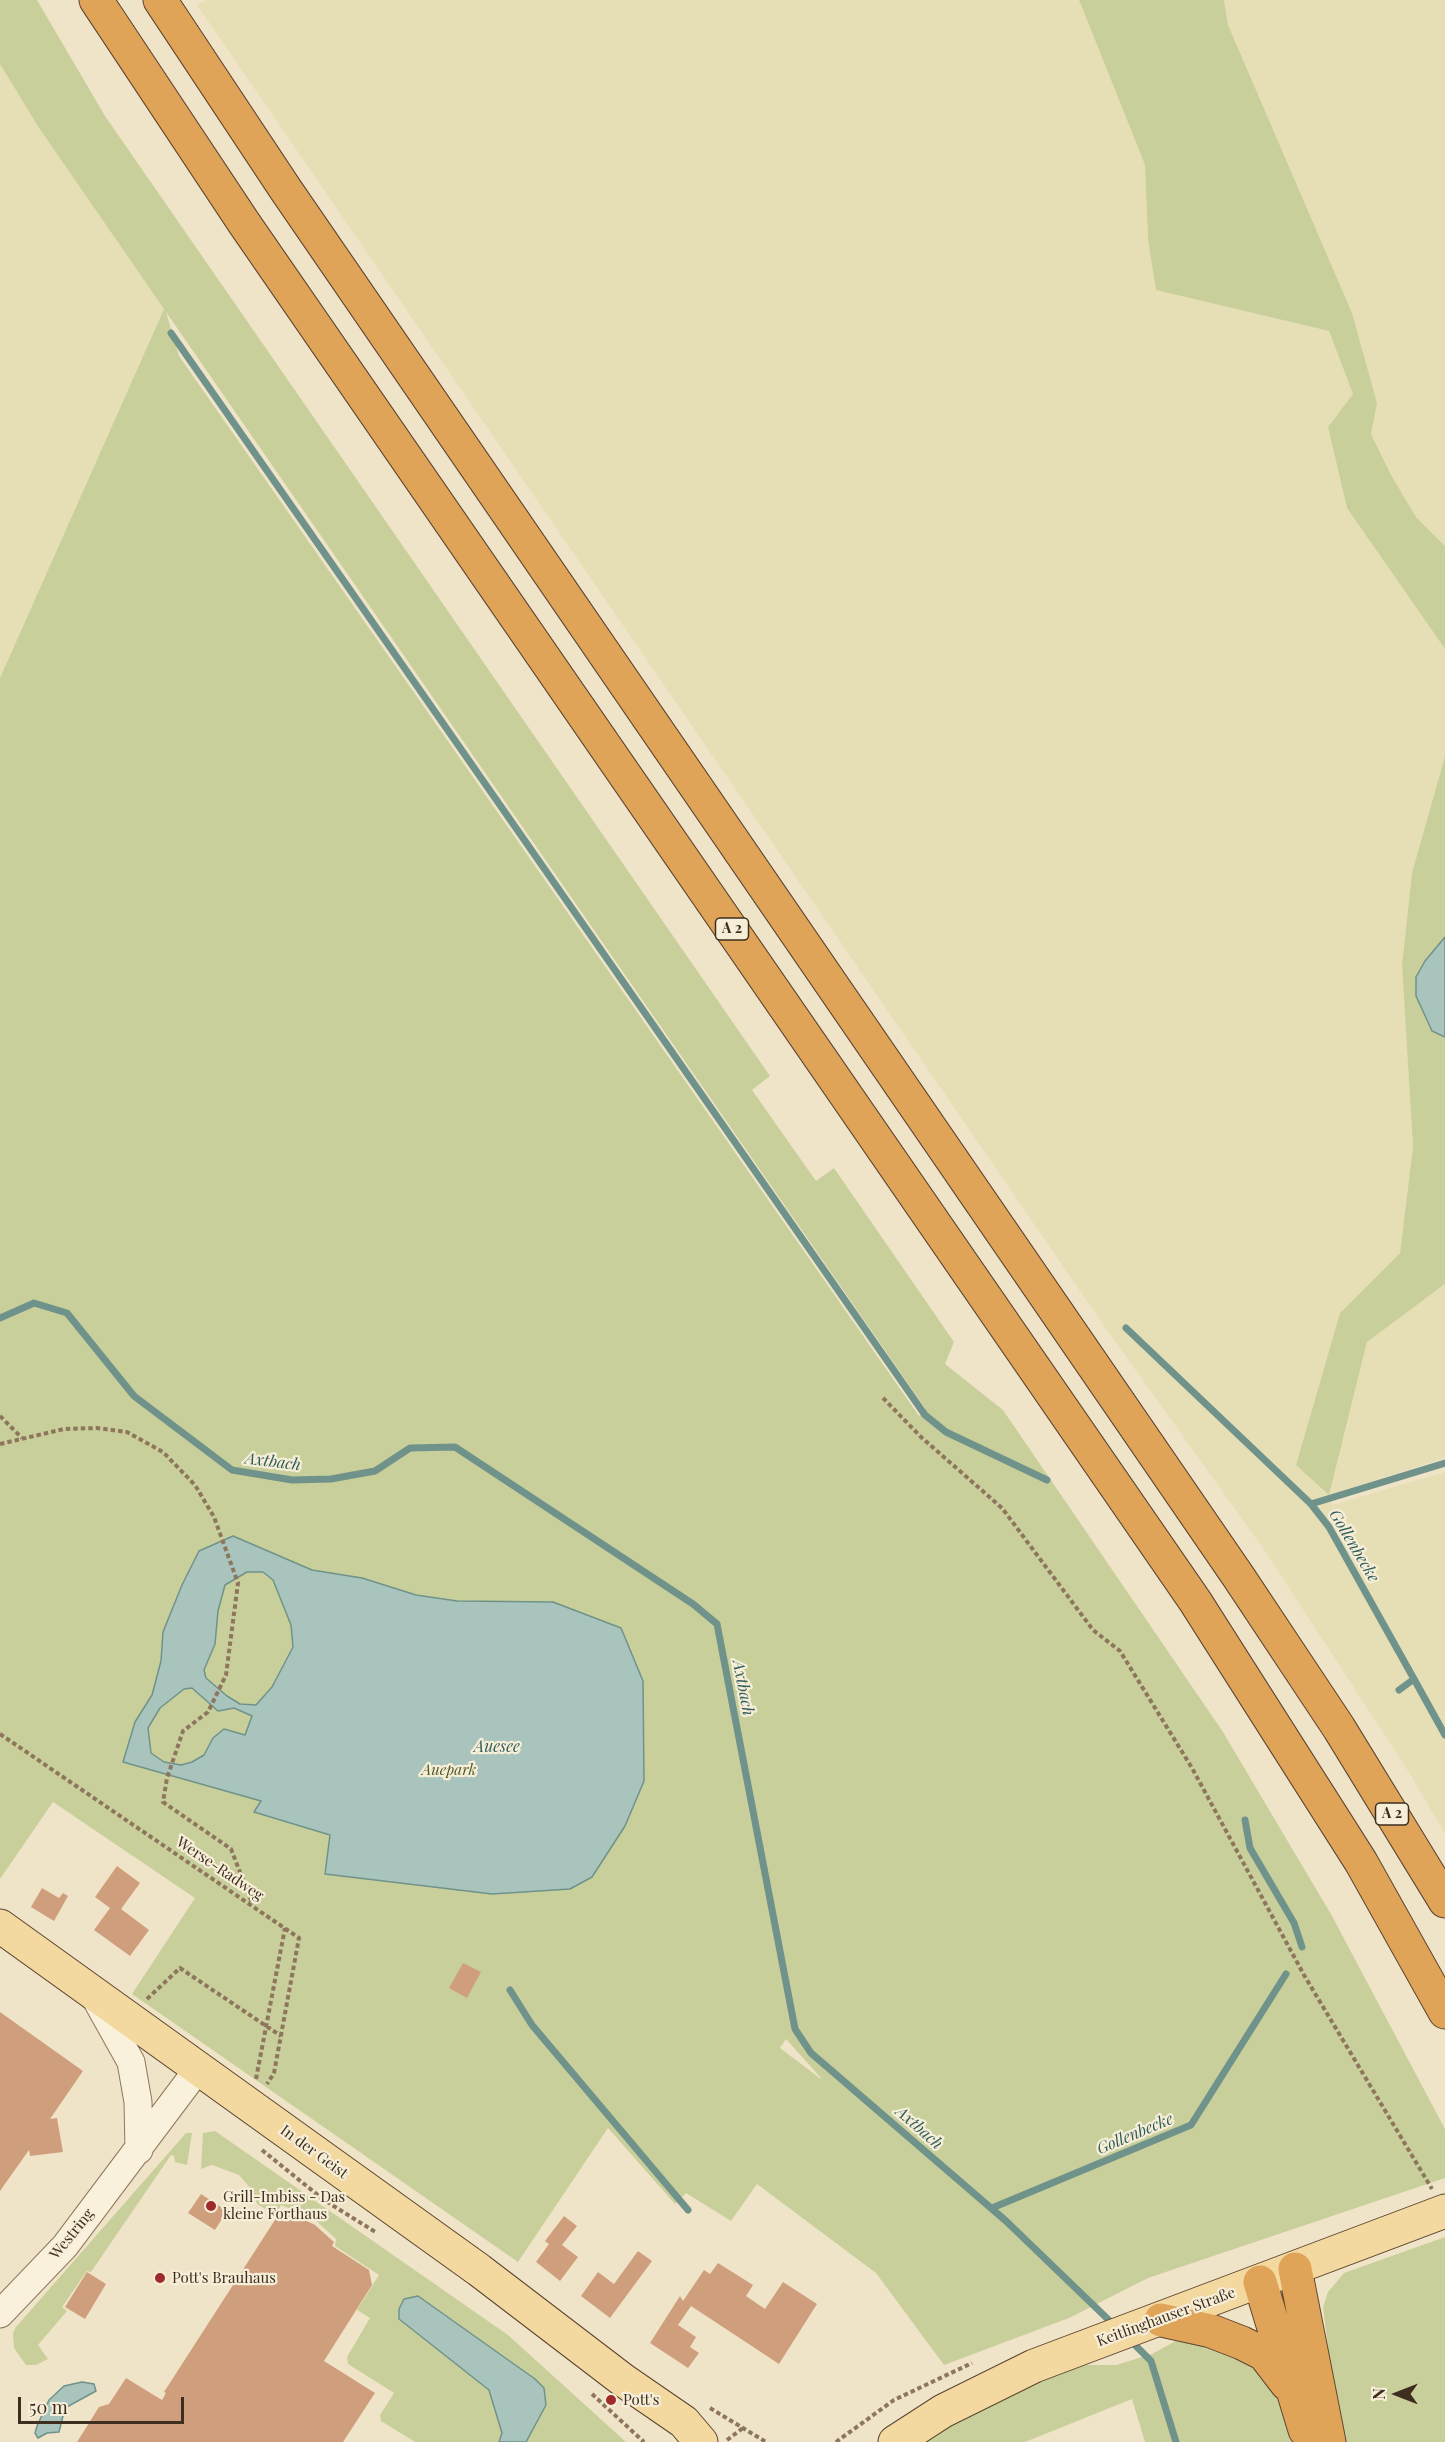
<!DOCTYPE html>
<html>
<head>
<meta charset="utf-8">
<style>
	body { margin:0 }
	#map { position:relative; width:1445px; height:2442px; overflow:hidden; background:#f0e4c8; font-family:"Playfair Display",serif }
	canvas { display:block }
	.north { position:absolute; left:1367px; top:2364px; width:60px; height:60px; -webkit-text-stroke:4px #f7eed8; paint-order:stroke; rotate:270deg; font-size:16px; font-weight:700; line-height:24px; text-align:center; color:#3d2e20 }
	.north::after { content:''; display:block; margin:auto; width:21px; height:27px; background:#3d2e20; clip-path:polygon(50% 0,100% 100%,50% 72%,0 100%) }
	.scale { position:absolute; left:18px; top:2397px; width:166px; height:27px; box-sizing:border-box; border:3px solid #3d2e20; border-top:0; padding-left:8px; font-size:18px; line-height:21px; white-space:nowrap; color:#3d2e20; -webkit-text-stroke:4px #f7eed8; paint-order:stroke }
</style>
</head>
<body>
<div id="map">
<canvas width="1445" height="2442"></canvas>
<div class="north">N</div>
<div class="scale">50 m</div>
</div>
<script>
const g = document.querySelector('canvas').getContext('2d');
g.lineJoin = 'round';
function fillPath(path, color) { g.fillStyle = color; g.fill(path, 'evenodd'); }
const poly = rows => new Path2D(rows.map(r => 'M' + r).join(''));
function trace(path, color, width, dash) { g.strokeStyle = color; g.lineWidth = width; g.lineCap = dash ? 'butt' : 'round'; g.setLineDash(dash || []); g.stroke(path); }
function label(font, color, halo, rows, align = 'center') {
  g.font = font + ' "Playfair Display",serif'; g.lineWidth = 4.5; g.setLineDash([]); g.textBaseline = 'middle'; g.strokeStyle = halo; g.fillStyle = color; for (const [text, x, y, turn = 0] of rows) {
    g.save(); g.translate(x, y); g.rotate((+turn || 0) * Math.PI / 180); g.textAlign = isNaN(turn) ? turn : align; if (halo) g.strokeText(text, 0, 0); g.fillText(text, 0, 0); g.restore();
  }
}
fillPath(poly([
	[206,0,1079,0,1145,165,1148,240,1156,290,1329,331,1353,394,1328,427,1347,508,1445,649,1445,756,1412,873,1402,965,1413,1147,1400,1253,1340,1313,1296,1465,1329,1494,1367,1342,1445,1284,1445,1458,1329,1495,1333,1505,1445,1472,1445,1834,1410,1774,1265,1551,1102,1323,197,5],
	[1224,0,1445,0,1445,546,1416,517,1391,475,1371,434,1377,403,1352,313,1228,25],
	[0,64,39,128,164,309,0,678]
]), '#e6deb5');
fillPath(poly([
	[0,0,37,0,105,116,770,1076,752,1090,816,1181,834,1168,954,1342,945,1364,1003,1410,1223,1732,1332,1916,1445,2129,1445,2178,1148,2278,1069,2318,944,2365,876,2273,757,2184,731,2221,686,2193,675,2204,608,2128,518,2262,132,1994,195,1898,53,1802,0,1879,0,678,164,309,39,128,0,64],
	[166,312,925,1408,919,1416,179,356],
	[786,2039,821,2078,821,2079,780,2048],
	[1079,0,1224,0,1228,25,1352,313,1377,403,1371,434,1391,475,1416,517,1445,546,1445,649,1347,508,1328,427,1353,394,1329,331,1156,290,1148,240,1145,165],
	[1445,756,1445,937,1425,961,1416,996,1432,1031,1445,1037,1445,1284,1367,1342,1329,1495,1296,1465,1340,1313,1400,1253,1413,1147,1402,965,1412,873],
	[215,2131,508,2335,626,2442,526,2442,546,2405,410,2329,445,2353,489,2390,502,2433,499,2442,415,2442,381,2421,380,2415,394,2393,348,2364,347,2357,370,2318,357,2310,379,2275,335,2246,336,2239,312,2217,281,2205,275,2215,257,2204,252,2190,239,2175,212,2165,201,2169,203,2133],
	[186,2133,192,2133,187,2165,175,2162,174,2156,171,2155,91,2272,87,2271,62,2307,67,2311,38,2345,48,2359,36,2365,26,2365,14,2348,13,2333,16,2327],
	[1445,2237,1445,2442,1340,2442,1323,2307,1328,2292,1344,2273],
	[1179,2339,1253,2359,1284,2398,1299,2442,1145,2442,1132,2399,1025,2442,925,2442,958,2422,1024,2388,1084,2365,1116,2365,1152,2354]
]), '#c9cf9b');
const water = poly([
	[1445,937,1445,1037,1432,1031,1422,1009,1416,996,1416,977,1425,961,1445,937],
	[233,1536,312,1570,362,1578,416,1595,457,1601,553,1602,621,1628,643,1681,644,1781,625,1826,592,1877,570,1889,492,1894,325,1874,330,1835,254,1812,261,1801,123,1762,135,1722,152,1695,161,1661,163,1632,182,1585,199,1551,233,1536],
	[247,1572,263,1572,273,1580,291,1625,293,1647,272,1687,256,1705,240,1704,227,1696,206,1678,204,1670,215,1644,218,1611,225,1585,247,1572],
	[192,1688,218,1711,234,1708,252,1716,245,1735,224,1729,213,1738,204,1755,192,1762,181,1765,164,1762,151,1753,148,1728,160,1708,184,1689,192,1688],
	[418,2296,535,2379,544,2388,546,2405,526,2442,499,2442,502,2433,489,2390,399,2319,399,2309,404,2299,418,2296],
	[82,2382,94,2384,96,2391,65,2408,59,2432,47,2433,38,2438,35,2433,37,2426,49,2400,64,2386,82,2382]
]);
fillPath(water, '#a9c4bc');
trace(water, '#6f938a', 1.5);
trace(poly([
	[171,333,925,1415,946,1432,1047,1480],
	[0,1318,34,1303,67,1313,134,1396,232,1470,292,1480,331,1479,375,1471,410,1448,455,1447,693,1604,717,1624,795,2029,811,2053,1006,2221,1115,2326],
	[1126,1328,1311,1504,1329,1527,1414,1679,1399,1690],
	[1311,1504,1445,1463],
	[1414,1679,1445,1735],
	[1245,1820,1250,1848,1294,1923,1302,1947],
	[510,1990,532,2025,688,2210],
	[992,2208,1191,2125,1286,1974],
	[1130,2340,1151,2361,1176,2442]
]), '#6f938a', 7);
fillPath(poly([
	[117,1866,140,1883,121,1909,149,1930,130,1956,94,1930,110,1908,95,1897],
	[42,1888,59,1898,63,1893,68,1896,54,1921,31,1907],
	[463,1963,481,1972,467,1998,449,1988],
	[0,2012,83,2071,50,2119,57,2118,63,2152,30,2156,29,2150,0,2191],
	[201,2194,227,2211,215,2230,188,2213],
	[282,2209,315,2225,334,2242,332,2246,369,2270,372,2285,324,2361,375,2393,343,2442,77,2442,99,2407,109,2404,126,2378,162,2400,166,2393,164,2392],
	[564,2216,577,2226,562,2245,578,2257,560,2281,536,2262,549,2244,545,2241],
	[638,2251,652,2261,610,2318,581,2296,598,2272,614,2284],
	[718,2263,753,2285,746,2296,765,2309,783,2282,817,2304,779,2364,691,2306,678,2325,696,2337,690,2347,699,2353,688,2368,650,2343,680,2296,683,2301,704,2270,710,2274],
	[87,2272,106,2284,85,2319,65,2307]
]), '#cf9f7d');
const minor = poly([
	[93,1994,131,2062,138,2102,139,2150],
	[0,2314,65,2246,198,2069]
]);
const major = poly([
	[0,1926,479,2270,623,2380,684,2422,701,2442],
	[895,2442,943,2411,1034,2366,1445,2211]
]);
const highway = poly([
	[96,0,244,223,1195,1601,1361,1862,1445,2012],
	[160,0,286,190,1238,1576,1339,1728,1445,1901],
	[1295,2269,1329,2442],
	[1260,2282,1305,2430],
	[1161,2320,1211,2331,1242,2343,1264,2354,1287,2384]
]);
trace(minor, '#8d765c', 29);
trace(major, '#5b4430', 35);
trace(highway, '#5b4430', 35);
trace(poly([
	[883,1398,921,1437,1002,1508,1093,1630,1120,1651,1192,1768,1304,1975,1432,2189],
	[0,1416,22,1438],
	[0,1444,64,1429,97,1428,127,1432,163,1452,195,1485,214,1517,238,1583,226,1675,208,1712,183,1731,167,1778,163,1802,231,1849,252,1903],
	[0,1734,299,1938,274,2073,267,2084],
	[147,1999,180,1968,281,2036],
	[256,2079,285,1928],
	[262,2150,324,2200,377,2233],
	[592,2394,644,2442],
	[710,2408,766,2442],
	[727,2440,743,2428],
	[836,2442,894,2400,972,2363]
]), '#8d765c', 4, [4.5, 3]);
trace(minor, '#faf1dc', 27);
trace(major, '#f3d9a0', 33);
trace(highway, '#e0a458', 33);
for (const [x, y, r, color] of [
	[211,2206,6,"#9e2a2b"],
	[160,2278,6,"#9e2a2b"],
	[611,2400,6,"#9e2a2b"]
]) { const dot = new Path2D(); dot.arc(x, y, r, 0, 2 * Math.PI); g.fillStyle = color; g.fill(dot); trace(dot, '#f7eed8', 2); }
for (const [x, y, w] of [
	[732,929,33],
	[1392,1814,33]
]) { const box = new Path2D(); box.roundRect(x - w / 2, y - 11, w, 22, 4.5); g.fillStyle = '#f7eed8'; g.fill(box); trace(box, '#3d2e20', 1.5); }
label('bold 14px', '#3d2e20', null, [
	["A 2",732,929],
	["A 2",1392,1814]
]);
label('italic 15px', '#4d5a26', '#f7eed8', [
	["Auepark",449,1770]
]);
label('15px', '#3d2e20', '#f7eed8', [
	["Werse-Radweg",220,1869,34],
	["In der Geist",314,2152,36],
	["Westring",72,2234,-51],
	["Keitlinghauser Straße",1166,2317,-20]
]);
label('15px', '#3d2e20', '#f7eed8', [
	["Grill-Imbiss - Das",223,2197],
	["kleine Forthaus",223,2214],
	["Pott's Brauhaus",172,2278],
	["Pott's",623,2400]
], 'left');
label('italic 16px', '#2f5d5a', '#f7eed8', [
	["Axtbach",273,1462,7],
	["Gollenbecke",1354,1546,59],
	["Axtbach",743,1688,79],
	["Auesee",497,1747],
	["Axtbach",919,2128,41],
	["Gollenbecke",1135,2134,-23]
]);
</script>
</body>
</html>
